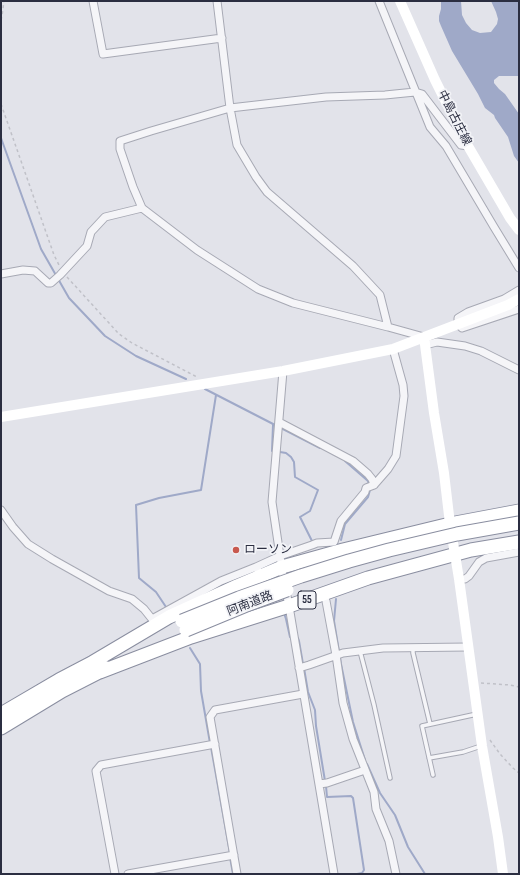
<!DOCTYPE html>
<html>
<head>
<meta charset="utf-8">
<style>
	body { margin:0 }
	#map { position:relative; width:520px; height:875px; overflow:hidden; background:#e2e3ea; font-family:"Sofia Sans Condensed",sans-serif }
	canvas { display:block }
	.frame { position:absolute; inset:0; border:2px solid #2b2e41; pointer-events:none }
</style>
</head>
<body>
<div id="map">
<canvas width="520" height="875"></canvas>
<div class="frame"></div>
</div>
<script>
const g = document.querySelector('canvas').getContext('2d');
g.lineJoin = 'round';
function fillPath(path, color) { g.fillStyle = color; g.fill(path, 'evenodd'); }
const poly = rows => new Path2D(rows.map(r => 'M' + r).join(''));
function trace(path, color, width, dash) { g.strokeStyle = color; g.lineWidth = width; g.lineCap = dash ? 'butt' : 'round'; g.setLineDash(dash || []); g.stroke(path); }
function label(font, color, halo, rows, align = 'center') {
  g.font = font + ' "Sofia Sans Condensed","Noto Sans JP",sans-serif'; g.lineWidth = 3.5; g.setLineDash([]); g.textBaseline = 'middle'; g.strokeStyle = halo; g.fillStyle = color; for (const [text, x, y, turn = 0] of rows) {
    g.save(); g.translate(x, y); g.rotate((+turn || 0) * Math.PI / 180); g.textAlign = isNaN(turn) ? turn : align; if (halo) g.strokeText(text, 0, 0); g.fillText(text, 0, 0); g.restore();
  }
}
fillPath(poly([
	[441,1,461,1,462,15,466,23,472,30,480,33,491,32,497,24,498,19,496,12,491,1,519,1,519,76,499,76,494,80,494,83,499,89,505,94,519,114,519,163,514,156,508,137,495,118,494,115,485,108,478,94,452,51,441,26,439,21,439,16,441,9]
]), '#9fa9c8');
trace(poly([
	[1,138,41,249,69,298,105,336,136,356,186,379],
	[205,389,277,426],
	[281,428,320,448],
	[272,451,273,425],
	[280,452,286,453,291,457,294,462,295,477,318,490,310,511,300,517,313,543],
	[341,540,345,524,368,497,370,490,368,481,345,461],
	[336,599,334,621,341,664,353,722,365,760],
	[166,607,156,592,139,578,136,505,159,498,201,490,216,395],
	[284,613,286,619,290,637],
	[298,638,299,641,303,664],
	[190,648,200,664,201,691,210,743],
	[304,668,308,692,315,710,316,726,325,781],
	[211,747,230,853],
	[367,764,380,793,395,815,408,847,425,874],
	[326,786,327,797,351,796,353,798,364,870,362,873,357,874],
	[230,857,233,874]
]), '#9fa9c8', 2);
const lane = poly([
	[413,648,413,653,430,724],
	[360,651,374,705,390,778],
	[429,758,463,752,481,746],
	[433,775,422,726,477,714]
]);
const street = poly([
	[93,1,103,54,222,38],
	[217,1,230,108,237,145,256,177,267,192,353,266,380,295,388,327],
	[379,1,430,127,446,146,494,227,519,268],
	[1,274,23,270,35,271,48,283,51,283,60,275,87,246,91,232,105,217,142,208],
	[519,290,504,299,468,312,458,318,458,324,462,328,519,309],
	[424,337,388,327,293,303,258,289,197,250,142,208,133,187,120,149,120,141,151,131,230,108,326,97,385,95,415,92,422,94,461,145,468,146],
	[425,345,437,342,465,346,481,351,519,370],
	[283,371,272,502,283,576,289,606,334,874],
	[374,485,388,469,396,456,404,396,403,385,393,349],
	[1,510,13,527,28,544,52,559,109,591,132,599,144,609,152,619,221,581,256,567,261,576],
	[256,567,280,556,312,545,317,543,334,542,341,521,365,492,366,488,374,485,372,479,368,474,353,461,279,422],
	[459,579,465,579,469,576,479,562,486,558,519,552],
	[326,601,336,655,343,703,353,739,374,792,376,809,389,841,396,874],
	[299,668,309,665,343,653,383,648,468,647],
	[319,784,327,783,365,770],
	[115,874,96,771,101,765,215,744],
	[128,874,234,855],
	[237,874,210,717,215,710,303,694]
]);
const highway = poly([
	[93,662,169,617,237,586,282,567,343,550,450,524,519,511],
	[100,672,191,637,289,606,368,578,471,550,519,542],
	[1,714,59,680,101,658],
	[1,728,62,691,107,668]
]);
trace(lane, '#a7a9b4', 5.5);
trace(street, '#a7a9b4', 9);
trace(highway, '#8a8ea0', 15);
trace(poly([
	[1,20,2,16,4,1],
	[1,104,54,255,59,265],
	[67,277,119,334,132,343,197,377],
	[481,683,510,685,519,687],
	[490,740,500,754,513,768,519,773]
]), '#c0c1c8', 1.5, [3, 3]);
trace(lane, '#f5f5f8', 3.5);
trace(street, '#f5f5f8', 7);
trace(poly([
	[400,1,435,80,468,146,510,218,519,230],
	[424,337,434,413,444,473,450,524,459,579,482,746,498,837,503,874],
	[1,417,283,371,393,349,508,305,519,299]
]), '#fff', 10);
trace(highway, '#fff', 13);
const highwayBridge = poly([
	[182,621,239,598,301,576,349,561,389,550,457,534,519,523],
	[186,630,244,606,287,590]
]);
trace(highwayBridge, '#8a8ea0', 15, []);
trace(highwayBridge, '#fff', 13);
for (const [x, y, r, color] of [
	[236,550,4,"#c8594e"]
]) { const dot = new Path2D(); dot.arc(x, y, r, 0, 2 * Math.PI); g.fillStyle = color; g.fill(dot); trace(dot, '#f2f3f7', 1.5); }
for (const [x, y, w] of [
	[307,600,18]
]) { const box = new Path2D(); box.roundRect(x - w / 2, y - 9, w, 18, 3); g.fillStyle = '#f2f3f7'; g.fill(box); trace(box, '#2b2e41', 1); }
label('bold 11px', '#2b2e41', null, [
	["55",307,600]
]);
label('12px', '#2b2e41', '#f2f3f7', [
	["中島古庄線",454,118,63],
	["阿南道路",250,604,-21]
]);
label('12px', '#2b2e41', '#f2f3f7', [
	["ローソン",244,550]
], 'left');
</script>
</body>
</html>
